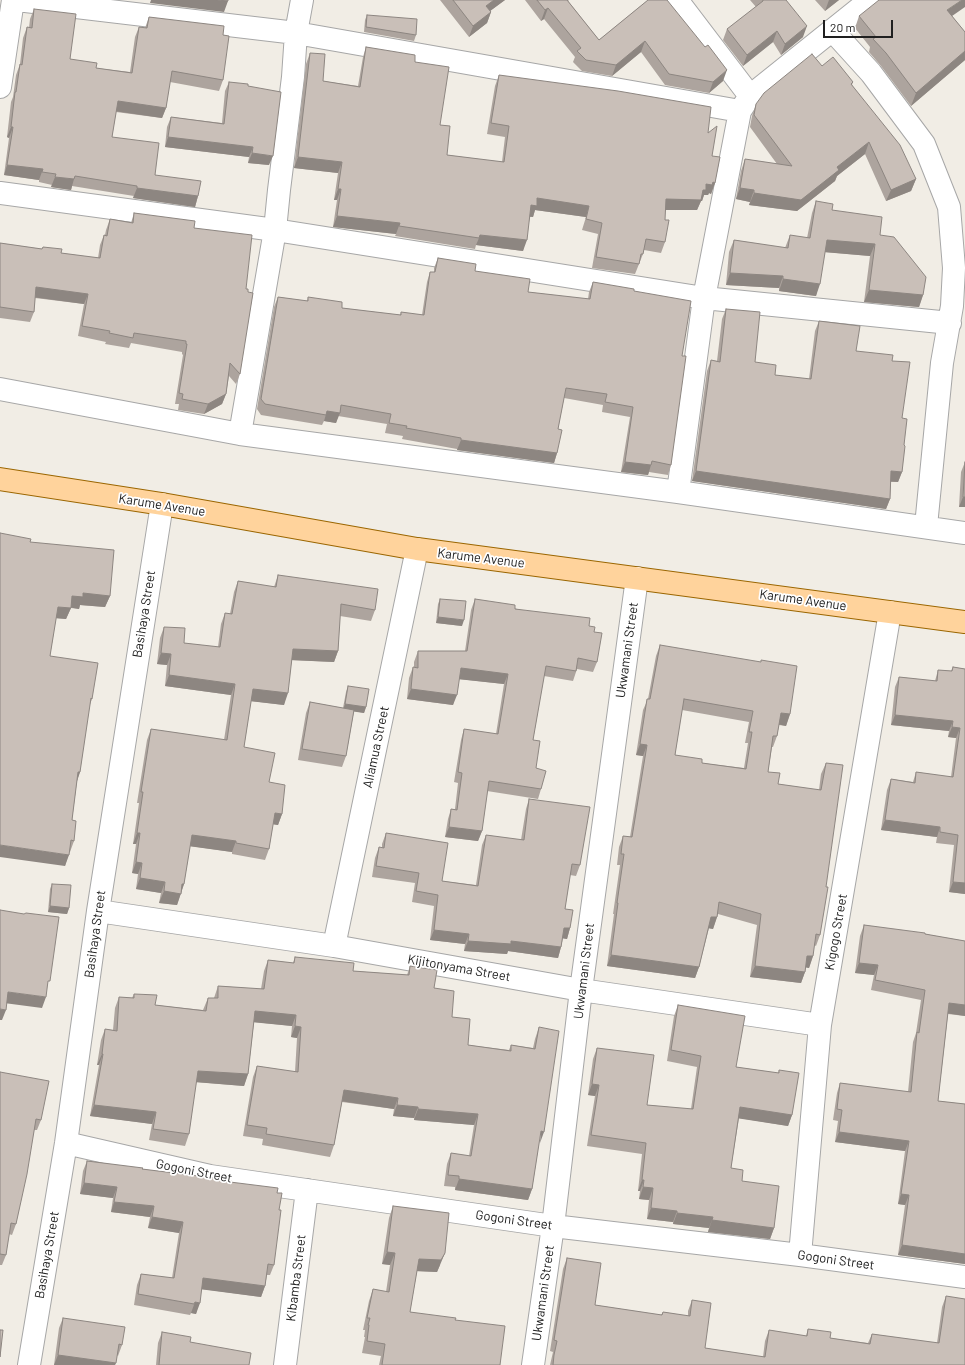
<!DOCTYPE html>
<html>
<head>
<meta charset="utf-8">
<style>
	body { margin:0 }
	#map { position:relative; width:965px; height:1365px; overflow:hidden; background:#f1ede5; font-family:Barlow,sans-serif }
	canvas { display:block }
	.scale { position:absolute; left:823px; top:20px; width:70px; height:18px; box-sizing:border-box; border:2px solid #202020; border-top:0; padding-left:5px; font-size:12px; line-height:14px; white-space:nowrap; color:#202020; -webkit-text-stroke:3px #fff; paint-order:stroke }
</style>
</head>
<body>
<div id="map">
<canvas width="965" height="1365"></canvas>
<div class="scale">20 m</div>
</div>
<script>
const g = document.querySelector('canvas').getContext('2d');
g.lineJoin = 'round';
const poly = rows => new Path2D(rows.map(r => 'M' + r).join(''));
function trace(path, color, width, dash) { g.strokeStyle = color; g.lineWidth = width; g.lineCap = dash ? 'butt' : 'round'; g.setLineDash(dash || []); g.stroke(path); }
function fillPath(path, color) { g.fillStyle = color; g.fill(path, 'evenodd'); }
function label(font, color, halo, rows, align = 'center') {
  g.font = font + ' Barlow,sans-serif'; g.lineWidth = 3.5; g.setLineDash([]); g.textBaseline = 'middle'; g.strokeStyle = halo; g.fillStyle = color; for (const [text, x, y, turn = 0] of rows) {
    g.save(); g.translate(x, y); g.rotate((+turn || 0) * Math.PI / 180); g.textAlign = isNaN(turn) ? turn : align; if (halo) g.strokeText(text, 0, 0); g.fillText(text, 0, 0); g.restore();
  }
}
const minor = poly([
	[17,0,296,33,740,111],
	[677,0,750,96],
	[832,30,871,73,924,144,949,207,954,268,952,306,942,363,926,526],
	[0,87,13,0],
	[0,193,275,230,704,298,950,323],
	[0,389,240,434,678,492,965,533],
	[240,434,275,230,279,190,293,77,296,33,302,0],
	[678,492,704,298,740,111,750,96,870,0],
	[98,911,334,946,581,990,820,1025],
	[334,946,417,549],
	[66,1143,210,1176,553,1226,800,1255,965,1277],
	[800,1255,820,1025,890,612],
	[29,1365,66,1143,98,911,162,504],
	[285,1365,307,1190],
	[533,1365,553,1226,581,990,637,578]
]);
const major = poly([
	[0,479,162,504,417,549,965,622]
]);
trace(minor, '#a7a7a7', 24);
trace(major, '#9b6600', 24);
trace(minor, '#fff', 22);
trace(major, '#ffd39c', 22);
fillPath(poly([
	[440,0,505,0,490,11,491,12,487,23,469,37],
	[525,0,569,0,568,1,599,40,648,0,723,81,709,93,665,85,641,52,612,76,582,71,573,62,575,57,544,19,541,21],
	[750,0,786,0,803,37,781,55,773,42,743,66,723,40,727,29,756,7],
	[815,0,839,0,825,11],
	[34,9,70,59,96,68,130,72,135,37,139,27,145,28,149,17,223,35,223,80,219,91,170,82,166,108,162,118,116,112,112,137,155,175,198,196,195,207,133,198,134,196,72,186,71,190,51,187,52,185,39,182,39,180,4,175,9,138,7,137,11,102,13,97,16,75,20,64,23,38,27,27,29,28,30,19],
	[367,15,416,35,414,41,364,32,365,20],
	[859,16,952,16,965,32,965,60,911,106,881,66,869,52,870,47,855,28],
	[366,47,415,62,440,125,447,155,502,162,505,137,487,134,495,86,499,75,708,133,712,156,715,183,711,194,709,193,708,195,704,195,702,201,701,201,697,210,665,210,665,242,661,253,644,250,643,254,635,274,592,268,598,234,582,230,586,217,535,210,533,217,530,217,523,251,476,245,475,249,395,236,396,234,333,227,337,200,334,200,338,173,294,168,306,64,310,53,323,81,358,86,363,57],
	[822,66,853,82,852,85,916,179,911,191,886,201,865,154,837,176,835,181,797,211,749,205,750,202,736,199,741,171,745,159,777,164,750,127,752,116,756,104],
	[229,82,248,86,269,165,248,163,249,157,165,147,167,127,171,117,222,123,225,91],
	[816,201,832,210,880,235,923,295,919,307,864,302,870,256,825,252,816,296,779,291,779,288,726,285,729,252,734,240,785,248,790,235,807,238,812,213],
	[134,213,194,228,246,289,240,374,236,384,229,376,226,394,222,404,204,414,178,410,179,404,175,404,183,355,182,354,182,352,131,343,129,348,105,344,106,342,78,336,84,304,35,298,34,312,30,322,0,318,0,243,42,249,43,247,61,253,98,258,100,245,104,235,105,235,106,230,110,219,131,223],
	[438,258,475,271,528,292,588,299,589,292,593,282,634,291,682,356,671,465,668,475,649,472,648,475,621,472,630,417,602,412,603,405,564,398,558,429,557,453,554,463,457,450,457,449,402,439,403,436,385,433,387,424,338,416,336,423,324,421,322,425,261,415,257,409,274,307,278,297,307,301,308,297,342,308,400,315,401,312,422,315,427,282,430,272,434,272,434,268],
	[726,309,755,362,775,375,809,379,815,331,819,321,856,351,892,361,902,418,904,445,902,472,898,482,891,482,890,499,886,509,692,481,707,371,711,360,717,361,722,319],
	[965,462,965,507,959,507,961,472],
	[30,542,110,596,105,607,80,605,79,609,71,608,66,619,56,618,50,656,92,699,89,707,80,772,77,781,72,820,74,841,70,852,69,852,65,866],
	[278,575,375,610,371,621,340,616,338,651,334,662,292,660,284,705,251,701,244,747,269,782,282,814,278,825,273,824,269,849,265,860,232,854,232,852,190,846,184,884,177,905,159,903,161,893,136,889,138,874,132,873,136,844,133,844,139,803,137,803,147,740,151,729,224,740,231,695,165,686,167,665,157,664,160,638,164,627,184,643,218,647,221,624,225,613,230,614,234,592,238,581,274,587],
	[440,599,462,626,436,623,438,604],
	[475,599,589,626,594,632,597,662,593,672,577,669,573,681,544,676,533,740,536,768,541,789,538,799,487,791,482,831,478,841,445,837,448,819,451,809,455,809,458,783,454,782,461,740,464,729,496,734,504,684,459,679,453,705,407,699,409,678,413,667,414,668,414,662,418,651,465,651,471,610],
	[660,645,790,714,786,726,779,725,777,736,773,747,772,747,768,772,778,784,819,790,821,774,826,763,820,935,816,946,814,945,813,956,809,968,806,967,805,972,801,983,750,977,757,925,718,914,713,929,709,928,699,967,695,978,607,966,614,914,613,914,620,865,617,865,619,847,623,836,630,837,643,756,636,755,643,710,648,699,656,656],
	[682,710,749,722,745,743,748,743,744,768,702,763,675,755],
	[953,667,965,669,965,894,949,892,954,845,936,843,937,837,881,830,887,790,891,779,913,782,916,772,951,777,956,738,948,737,949,731,891,725,895,687,899,677,935,681,938,670,951,671],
	[348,686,366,707,364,713,354,711,346,756,342,767,298,760,306,713,310,702,343,708,346,692],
	[529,799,580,865,576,876,570,875,565,909,570,928,567,939,563,938,561,947,558,958,508,951,507,954,464,951,465,944,430,940,434,906,412,902,415,883,372,877,375,858,379,847,382,848,382,844,386,833,442,881,476,885,482,845,486,835,521,840,526,809],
	[52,884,69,908,67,914,48,912,50,889],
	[864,925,925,934,965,941,965,1016,948,1014,938,1101,965,1104,965,1264,898,1255,905,1205,898,1204,905,1151,835,1142,838,1121,833,1120,837,1093,840,1083,908,1092,913,1042,916,1033,921,1000,871,990,874,975,855,973,860,936],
	[295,957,353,971,407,975,410,966,434,988,468,1045,509,1050,511,1045,533,1048,535,1039,539,1027,539,1143,532,1189,528,1200,455,1190,455,1187,444,1186,447,1164,451,1153,469,1156,474,1125,414,1120,414,1118,393,1116,394,1109,342,1102,334,1145,330,1157,262,1145,263,1139,243,1136,253,1077,257,1066,295,1072,297,1038,291,1037,292,1026,254,1022,248,1074,244,1086,196,1082,189,1134,185,1146,149,1140,152,1124,90,1116,99,1065,97,1065,101,1040,105,1029,113,1030,115,1008,119,997,132,998,134,994,155,1005,203,1010,208,998,214,998,218,986,261,989,264,971,268,960,293,963],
	[678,1005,736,1067,778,1073,779,1070,792,1115,788,1126,739,1118,731,1168,742,1181,774,1228,770,1239,708,1232,709,1228,673,1224,673,1222,647,1219,649,1200,639,1199,640,1191,638,1191,642,1154,587,1146,595,1096,588,1095,593,1059,597,1048,647,1105,691,1109,697,1067,667,1061,674,1016],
	[0,1072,41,1120,37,1130,34,1130,16,1224,12,1235,9,1234,6,1255,2,1265,0,1265],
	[87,1161,142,1169,230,1182,277,1193,279,1210,274,1265,270,1275,267,1275,265,1286,261,1297,202,1289,196,1314,191,1313,190,1315,134,1305,137,1285,141,1274,172,1278,179,1233,148,1228,150,1217,111,1212,113,1198,80,1194,83,1171],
	[393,1206,440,1265,437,1272,417,1271,410,1312,455,1320,500,1365,379,1365,381,1356,362,1353,365,1337,364,1337,365,1330,363,1330,369,1301,373,1289,386,1292,390,1265,382,1264,389,1218],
	[567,1258,595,1305,661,1315,663,1312,688,1316,688,1311,692,1300,705,1348,763,1357,765,1341,769,1330,806,1336,808,1329,830,1338,868,1343,872,1334,937,1343,942,1307,946,1296,965,1365,550,1365,553,1352,550,1351,563,1269],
	[63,1318,122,1345,118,1356,117,1355,115,1365,54,1365,59,1328],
	[162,1332,249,1365,156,1365,158,1343]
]), '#ada49e');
fillPath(poly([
	[151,0,217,0,228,1,224,12,150,3],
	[494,0,505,0,482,17,486,6],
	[829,0,839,0,825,11],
	[962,0,965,0,965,7,942,23,947,10],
	[548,8,544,19,541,21,545,10],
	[491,12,487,23,469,37,473,26],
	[807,26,803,37,781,55,785,44],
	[777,31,773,42,743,66,747,55],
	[645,41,641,52,612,76,616,65],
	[965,51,965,60,911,106,916,93],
	[727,70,723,81,709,93,713,82],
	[118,101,166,108,162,118,114,111],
	[11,127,13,127,9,138,7,137],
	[168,137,253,147,249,157,165,147],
	[869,142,865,154,837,176,835,181,797,211,749,205,754,193,837,167],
	[252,153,273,156,269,165,248,163],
	[298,157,342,162,338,173,294,168],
	[7,165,43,169,39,180,4,175],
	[55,177,74,179,71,190,51,187],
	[916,179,911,191,886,201,891,190],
	[713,182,715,183,711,194,709,193,708,195,704,195,702,201,701,201,697,210,662,210,666,199,703,190,706,184],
	[137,188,198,196,195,207,133,198],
	[740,188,754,190,750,202,736,199],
	[338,189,341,189,337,200,334,200],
	[537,198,589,206,586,217,535,210,533,217,527,216,531,205],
	[337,216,400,223,396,234,333,227],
	[480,235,527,240,523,251,476,245,479,238],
	[827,240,875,244,870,256,823,252],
	[730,273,783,276,779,288,726,285],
	[783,279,820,284,816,296,779,291],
	[36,287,88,294,84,304,32,297],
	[869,290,923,295,919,307,864,302],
	[226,394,222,404,204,414,208,404],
	[327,411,340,413,336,423,324,421],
	[461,440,557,453,554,463,457,450],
	[625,462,651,465,648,475,621,472],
	[696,471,890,499,886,509,692,481],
	[891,471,902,472,898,482,887,481],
	[963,497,965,497,965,507,959,507],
	[83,593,110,596,105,607,80,605,79,609,68,607,72,596],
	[58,607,71,608,66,619,54,618],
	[438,617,464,620,462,626,436,623],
	[293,649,338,651,334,662,289,660],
	[161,653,171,654,167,665,157,664],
	[461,668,508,674,504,684,457,679],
	[169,675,235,684,231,695,165,686],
	[253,689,288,693,284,705,249,701],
	[411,689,457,695,453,705,407,699],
	[345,704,366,707,364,713,343,710],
	[781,713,790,714,786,726,777,724],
	[895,715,953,721,949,731,891,725],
	[952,727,960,728,956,738,948,737],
	[640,744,647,745,643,756,636,755],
	[78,772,80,772,76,784],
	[275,813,282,814,278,825,271,824],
	[885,820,940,827,937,837,881,830],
	[449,827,482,831,478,841,445,837],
	[137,833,140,833,136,844,133,844],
	[192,835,236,841,232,852,188,846],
	[0,845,69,855,65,866,0,857],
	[136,862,142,863,138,874,132,873],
	[140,878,165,882,161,893,136,889],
	[953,882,965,883,965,894,949,892],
	[182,884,184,884,177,905,159,903,164,891],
	[50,906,69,908,67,914,48,912],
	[711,917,717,917,713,929,707,928],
	[564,928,570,928,567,939,560,938],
	[434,930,469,934,465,944,430,940],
	[468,941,511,941,561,947,558,958,508,951,507,954,464,951],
	[611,955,699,967,695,978,607,966],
	[807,956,813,956,809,968,803,967],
	[859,963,878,965,874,975,855,973],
	[755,966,805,972,801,983,750,977],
	[8,992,46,997,42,1008,4,1003],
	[949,1003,965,1005,965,1016,945,1013],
	[0,1009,6,1010,2,1020,0,1020],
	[255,1011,296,1015,292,1026,251,1022],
	[295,1026,301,1027,297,1038,291,1037],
	[102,1054,103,1054,99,1065,97,1065],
	[198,1071,248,1074,244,1086,194,1082],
	[592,1084,599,1085,595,1096,588,1095],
	[344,1090,398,1098,394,1109,340,1101],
	[94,1105,156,1112,152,1124,90,1116],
	[397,1105,418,1107,414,1118,393,1116],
	[740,1107,792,1115,788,1126,736,1118],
	[418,1109,478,1114,474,1125,414,1120],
	[541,1131,544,1132,540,1143],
	[839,1132,909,1141,905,1151,835,1142],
	[459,1179,532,1189,528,1200,455,1190],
	[642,1180,644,1180,640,1191,638,1191],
	[84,1183,117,1187,113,1198,80,1194],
	[643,1187,653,1188,649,1200,639,1199],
	[901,1194,909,1195,905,1205,898,1204],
	[114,1202,154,1206,150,1217,111,1212],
	[651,1208,677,1211,673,1222,647,1219],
	[677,1213,713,1217,709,1228,673,1224],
	[152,1217,183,1222,179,1233,148,1228],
	[712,1220,774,1228,770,1239,708,1232],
	[902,1245,965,1254,965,1264,898,1255],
	[387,1252,395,1253,390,1265,382,1264],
	[445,1253,440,1265,437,1272,414,1271,419,1259],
	[203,1278,265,1286,261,1297,199,1289],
	[195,1302,200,1303,196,1314,191,1313],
	[58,1355,116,1363,115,1365,54,1365]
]), '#8d8681');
const building = poly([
	[217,0,228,0,228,1,217,0],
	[453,0,494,0,486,6,491,12,473,26,453,0],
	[537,0,567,0,599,40,648,0,667,0,705,47,708,45,727,70,713,82,669,74,645,41,616,65,586,60,577,51,581,48,548,8,545,10,537,0],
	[763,0,786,0,807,26,785,44,777,31,747,55,727,29,763,1,763,0],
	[879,0,962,0,947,10,965,32,965,51,916,93,886,53,873,39,876,37,859,16,879,0],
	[34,9,76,14,70,59,97,63,96,68,132,73,139,27,147,28,149,17,224,26,223,35,229,36,223,80,172,71,166,108,118,101,112,137,159,143,155,175,201,181,198,196,137,188,137,186,75,176,74,179,55,177,56,174,42,172,43,169,7,165,13,127,11,127,15,92,16,92,20,64,22,65,27,27,32,28,34,9],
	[367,15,417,19,416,35,366,27,367,15],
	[366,47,415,55,415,62,449,67,440,125,450,126,447,155,504,162,509,126,491,123,499,75,618,91,711,107,708,133,717,126,712,156,720,157,715,183,713,182,712,185,706,184,706,190,703,190,701,200,666,199,665,220,669,220,665,242,646,239,643,254,641,254,639,264,596,257,602,223,586,219,589,206,537,198,537,206,531,205,527,240,480,235,479,238,399,226,400,223,337,216,341,189,338,189,342,162,298,157,310,53,325,54,323,81,360,87,366,47],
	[812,54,822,66,833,57,853,82,851,84,900,145,916,179,891,190,869,142,837,167,839,170,801,200,754,193,754,190,740,188,745,159,792,166,754,115,756,104,764,93,812,54],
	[229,82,248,84,248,86,281,92,273,156,252,153,253,147,168,137,171,117,224,124,229,82],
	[816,201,833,204,832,210,882,217,880,235,894,237,926,277,923,295,869,290,875,244,827,240,820,284,783,279,783,276,730,273,734,240,788,248,790,235,810,238,816,201],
	[134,213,195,221,194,228,252,235,246,289,248,289,248,292,253,293,240,374,230,363,226,394,208,404,182,399,183,394,179,393,187,344,186,344,186,341,134,333,133,338,109,333,110,331,82,326,88,294,36,287,34,312,0,307,0,243,42,249,43,247,62,249,61,253,100,258,104,235,107,236,110,219,133,223,134,213],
	[438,258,476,264,475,271,530,279,528,292,590,299,593,282,634,289,634,291,691,301,682,356,686,356,671,465,652,461,651,465,625,462,633,407,605,402,607,394,566,388,558,429,562,430,557,453,461,440,461,438,406,428,407,426,389,423,391,414,341,405,340,413,327,411,326,415,265,404,261,399,278,297,308,301,308,297,342,302,342,308,401,315,401,312,424,315,430,272,435,272,438,258],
	[726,309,760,312,755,362,776,365,775,375,811,379,819,321,860,326,856,351,893,355,892,361,910,362,902,418,907,419,904,445,905,446,902,472,891,471,890,499,696,471,711,360,720,362,726,309],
	[965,462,965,497,963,497,965,462],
	[0,533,31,539,30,542,114,550,110,596,83,593,83,597,72,596,71,608,58,607,50,656,98,663,92,699,91,698,80,772,78,772,72,820,76,821,74,841,71,840,69,855,0,845,0,533],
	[278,575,378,589,375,610,341,604,338,651,293,649,288,693,253,689,244,747,275,753,269,782,285,785,282,814,275,813,269,849,236,843,236,841,192,835,184,884,182,884,181,894,164,891,165,882,140,878,142,863,136,862,140,833,137,833,143,792,141,792,151,729,227,740,235,684,169,675,171,654,161,653,164,627,185,628,184,643,220,647,225,613,232,614,238,581,276,587,278,575],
	[440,599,466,601,464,620,438,617,440,599],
	[475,599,515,605,515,609,590,618,589,626,595,627,594,632,602,633,597,662,578,658,576,671,546,666,533,740,540,741,536,768,546,771,541,789,489,781,482,831,449,827,451,809,457,810,462,773,458,772,464,729,498,734,508,674,461,668,457,695,411,689,413,667,418,668,418,651,467,651,475,599],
	[660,645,761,662,761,660,797,666,790,714,781,713,777,736,773,736,768,772,780,773,778,784,821,790,826,763,843,765,826,887,828,887,820,935,816,934,813,956,807,956,805,972,755,966,761,914,719,902,717,917,711,917,699,967,611,955,618,903,617,903,624,854,621,854,623,836,632,837,647,745,640,744,647,699,650,699,660,645],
	[684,699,753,711,749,732,752,732,746,769,702,763,702,759,675,755,684,699],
	[953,667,965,669,965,883,953,882,958,835,940,832,940,827,885,820,891,779,915,783,916,772,953,777,960,728,952,727,953,721,895,715,899,677,937,681,938,670,952,671,953,667],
	[348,686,369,689,366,707,345,704,348,686],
	[310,702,354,710,346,756,302,749,310,702],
	[529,799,590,807,580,865,572,864,565,909,573,910,570,928,564,928,561,947,511,941,511,944,468,941,469,934,434,930,438,895,416,891,419,873,376,866,379,847,384,848,386,833,448,843,442,881,478,886,486,835,524,840,529,799],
	[52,884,71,885,69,908,50,906,52,884],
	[0,910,24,914,26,913,59,917,50,981,48,981,46,997,8,992,6,1010,0,1009,0,910],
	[864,925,925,933,925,934,965,941,965,1005,949,1003,938,1101,965,1104,965,1254,902,1245,909,1195,901,1194,909,1141,839,1132,842,1110,837,1109,840,1083,911,1092,917,1032,919,1033,925,990,875,980,878,965,859,963,864,925],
	[295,957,354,963,353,971,409,975,410,966,437,970,434,988,454,991,452,1017,470,1019,468,1045,511,1051,511,1045,535,1049,539,1027,559,1031,544,1132,541,1131,532,1189,459,1179,459,1176,448,1175,451,1153,471,1156,478,1114,418,1109,418,1107,397,1105,398,1098,344,1090,334,1145,266,1134,267,1128,247,1125,257,1066,298,1072,301,1027,295,1026,296,1015,255,1011,248,1074,198,1071,189,1134,153,1129,156,1112,94,1105,103,1054,102,1054,105,1029,117,1031,119,997,134,998,134,994,157,995,155,1005,206,1011,208,998,218,998,218,986,264,989,268,960,294,963,295,957],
	[678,1005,745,1016,736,1067,779,1073,779,1070,799,1073,792,1115,740,1107,731,1168,743,1170,742,1181,779,1186,774,1228,712,1220,713,1217,677,1213,677,1211,651,1208,653,1188,643,1187,644,1180,642,1180,646,1143,591,1135,599,1085,592,1084,597,1048,654,1055,647,1105,693,1109,701,1056,671,1050,678,1005],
	[0,1072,49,1081,41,1120,36,1119,27,1174,16,1224,11,1223,6,1255,0,1254,0,1072],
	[87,1161,143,1168,142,1169,231,1180,230,1182,278,1188,277,1193,282,1193,279,1210,281,1210,274,1265,268,1264,265,1286,203,1278,200,1303,195,1302,194,1304,138,1294,141,1274,174,1278,183,1222,152,1217,154,1206,114,1202,117,1187,84,1183,87,1161],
	[393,1206,449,1213,445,1253,441,1260,419,1259,410,1312,456,1318,455,1320,505,1326,500,1365,382,1365,385,1344,367,1341,369,1325,368,1325,370,1318,367,1318,373,1289,389,1292,395,1253,387,1252,393,1206],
	[567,1258,601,1263,595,1305,662,1315,663,1312,690,1316,692,1300,711,1303,705,1348,765,1357,769,1330,807,1336,808,1329,831,1332,830,1338,870,1344,872,1334,939,1343,946,1296,965,1299,965,1365,553,1365,554,1355,557,1341,554,1340,567,1258],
	[63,1318,125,1327,122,1345,119,1344,116,1363,58,1355,63,1318],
	[0,1330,3,1330,0,1357,0,1330],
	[162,1332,191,1337,190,1342,251,1353,249,1365,159,1365,162,1332]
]);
fillPath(building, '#c9bfb8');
trace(building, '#8d8681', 1);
label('13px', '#202020', '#fff', [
	["Karume Avenue",162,505,9],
	["Karume Avenue",481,558,7],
	["Karume Avenue",803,600,8],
	["Basihaya Street",144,614,-81],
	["Ukwamani Street",627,650,-82],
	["Aliamua Street",376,747,-78],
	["Kigogo Street",836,932,-80],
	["Basihaya Street",95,934,-82],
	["Kijitonyama Street",459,968,10],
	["Ukwamani Street",584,971,-83],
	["Gogoni Street",194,1171,11],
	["Gogoni Street",514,1220,8],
	["Basihaya Street",47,1255,-80],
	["Gogoni Street",836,1260,8],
	["Kibamba Street",296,1278,-83],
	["Ukwamani Street",543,1293,-82]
]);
</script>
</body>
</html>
